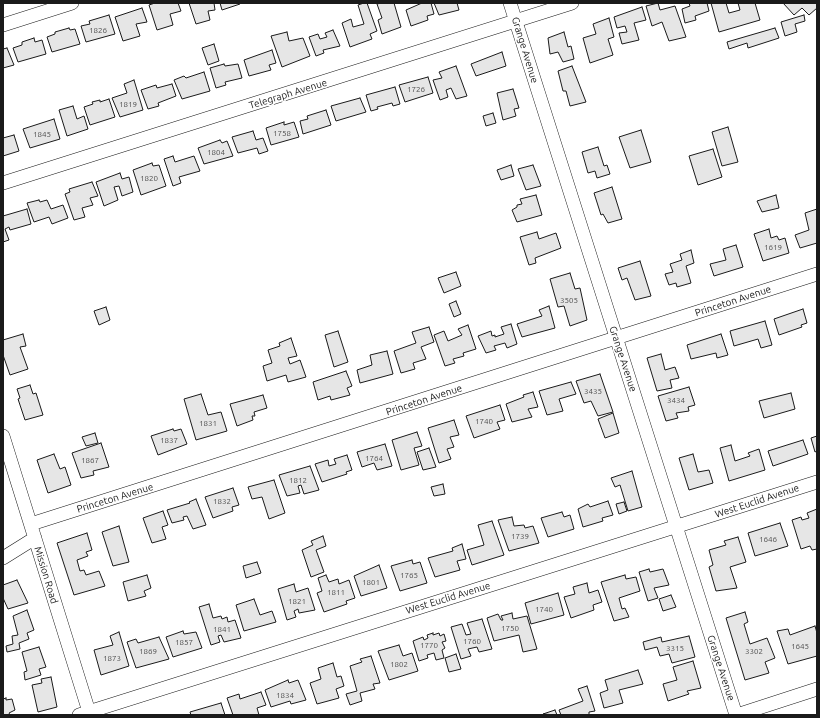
<!DOCTYPE html>
<html>
<head>
<meta charset="utf-8">
<style>
	body { margin:0 }
	#map { position:relative; width:820px; height:718px; overflow:hidden; background:#fff; font-family:Ubuntu,sans-serif }
	canvas { display:block }
	.frame { position:absolute; inset:0; border:4px solid #1a1a1a; pointer-events:none }
</style>
</head>
<body>
<div id="map">
<canvas width="820" height="718"></canvas>
<div class="frame"></div>
</div>
<script>
const g = document.querySelector('canvas').getContext('2d');
g.lineJoin = 'round';
function fillPath(path, color) { g.fillStyle = color; g.fill(path, 'evenodd'); }
const poly = rows => new Path2D(rows.map(r => 'M' + r).join(''));
function trace(path, color, width, dash) { g.strokeStyle = color; g.lineWidth = width; g.lineCap = dash ? 'butt' : 'round'; g.setLineDash(dash || []); g.stroke(path); }
function label(font, color, halo, rows, align = 'center') {
  g.font = font + ' Ubuntu,sans-serif'; g.lineWidth = 3; g.setLineDash([]); g.textBaseline = 'middle'; g.strokeStyle = halo; g.fillStyle = color; for (const [text, x, y, turn = 0] of rows) {
    g.save(); g.translate(x, y); g.rotate((+turn || 0) * Math.PI / 180); g.textAlign = isNaN(turn) ? turn : align; if (halo) g.strokeText(text, 0, 0); g.fillText(text, 0, 0); g.restore();
  }
}
const building = poly([
	[155,3,178,3,181,11,170,14,173,25,157,30,149,5,155,3],
	[189,3,214,3,215,10,208,11,210,20,196,24,189,3],
	[220,3,239,3,240,4,222,10,220,3],
	[364,3,367,3,377,31,370,34,372,39,350,47,342,23,351,19,353,27,364,24,358,5,364,3],
	[381,3,394,3,401,27,382,34,378,20,382,18,377,4,381,3],
	[422,3,431,3,434,14,427,16,428,20,411,26,406,10,422,3],
	[434,3,457,3,459,10,439,15,434,3],
	[658,3,660,10,675,6,686,37,669,41,662,22,652,26,646,6,658,3],
	[689,3,707,3,709,11,695,16,696,20,685,23,682,9,690,6,689,3],
	[711,3,726,3,729,13,740,10,738,3,755,3,760,20,719,32,711,3],
	[783,3,817,3,817,8,809,15,802,8,794,15,783,3],
	[642,7,646,20,634,23,639,40,622,44,619,33,627,32,625,26,617,28,614,17,642,7],
	[142,8,147,22,136,24,140,36,123,41,115,17,142,8],
	[109,15,115,34,86,42,81,26,90,24,89,21,109,15],
	[804,15,805,21,795,24,797,32,785,36,781,22,804,15],
	[609,18,614,37,608,39,613,55,590,63,583,38,596,34,593,24,609,18],
	[69,28,70,30,75,29,80,44,52,52,47,37,55,34,55,32,69,28],
	[775,28,779,38,748,48,747,43,729,49,727,42,775,28],
	[333,30,340,46,323,50,324,53,316,56,309,37,318,34,320,39,327,37,325,33,333,30],
	[287,32,289,41,303,38,310,56,282,67,271,36,287,32],
	[564,32,568,47,571,46,574,59,563,62,558,52,550,54,548,38,564,32],
	[34,38,35,42,42,40,46,54,18,62,13,48,22,45,22,42,34,38],
	[214,44,219,61,208,65,202,48,214,44],
	[7,48,14,65,3,68,3,49,7,48],
	[272,50,276,63,269,65,271,70,249,76,244,60,272,50],
	[502,52,506,66,476,76,471,64,502,52],
	[224,64,225,66,238,64,242,78,225,82,226,85,216,88,210,68,224,64],
	[456,66,467,96,456,99,451,88,446,90,448,97,440,100,433,80,442,78,439,72,456,66],
	[572,66,586,102,570,106,566,91,563,91,558,71,572,66],
	[204,72,210,91,182,99,174,80,184,76,186,78,204,72],
	[428,77,433,93,405,102,399,85,428,77],
	[134,80,143,110,120,117,112,98,127,93,124,84,134,80],
	[172,84,176,96,158,103,159,106,148,109,141,90,156,85,157,88,172,84],
	[395,87,400,104,393,106,392,103,377,107,378,109,371,111,366,95,395,87],
	[513,89,519,108,514,109,516,116,503,120,497,93,513,89],
	[360,98,366,112,336,121,331,106,360,98],
	[109,99,115,117,90,125,84,107,93,104,92,102,100,100,100,102,109,99],
	[73,106,77,119,84,116,88,129,67,136,59,110,73,106],
	[326,110,331,125,303,134,300,121,308,119,307,116,326,110],
	[493,113,496,123,486,126,483,116,493,113],
	[54,119,60,139,30,148,23,129,54,119],
	[284,122,284,125,294,122,299,137,271,145,266,128,284,122],
	[728,127,738,162,722,166,712,132,728,127],
	[641,130,651,162,630,168,619,137,641,130],
	[253,131,256,140,263,138,268,151,259,154,257,148,238,153,232,137,253,131],
	[14,135,19,151,3,156,3,138,14,135],
	[220,140,222,143,227,141,233,156,204,164,198,148,220,140],
	[598,147,604,166,607,165,610,174,597,178,595,171,588,173,582,152,598,147],
	[713,149,722,177,698,185,689,156,713,149],
	[173,156,175,162,194,156,200,171,179,177,181,183,173,186,164,159,173,156],
	[152,163,153,166,159,165,166,186,141,195,133,170,152,163],
	[511,165,514,176,501,180,497,170,511,165],
	[533,165,541,186,526,190,518,169,533,165],
	[120,173,122,179,129,177,133,192,122,196,119,186,114,187,118,200,104,206,96,182,120,173],
	[92,182,98,196,90,198,93,205,82,208,85,217,74,220,65,194,70,192,69,189,92,182],
	[612,187,622,219,608,223,603,214,601,215,594,193,612,187],
	[536,195,542,215,517,222,512,210,517,207,517,205,522,204,520,199,536,195],
	[776,195,779,208,762,212,757,201,776,195],
	[39,200,40,202,47,200,51,209,63,205,68,218,52,224,49,217,34,222,27,203,39,200],
	[27,209,31,224,10,230,9,227,5,229,9,240,3,242,3,216,27,209],
	[817,209,817,243,800,248,795,235,809,230,805,213,817,209],
	[769,229,771,238,777,236,779,240,785,238,789,253,763,261,754,234,769,229],
	[537,232,539,239,556,233,561,248,535,258,536,263,529,265,520,237,537,232],
	[736,245,743,267,714,276,710,264,726,260,723,249,736,245],
	[691,250,694,263,686,266,691,283,677,287,676,283,669,285,665,274,673,272,670,264,682,260,680,254,691,250],
	[640,261,651,296,635,300,627,278,622,280,618,268,640,261],
	[456,272,461,286,444,293,438,278,456,272],
	[570,273,575,289,580,288,587,320,570,326,564,306,558,307,550,279,570,273],
	[456,301,461,314,454,317,449,304,456,301],
	[549,306,555,328,522,337,517,324,542,316,539,310,549,306],
	[106,307,110,320,99,325,94,311,106,307],
	[803,309,807,323,801,325,802,327,779,335,774,319,803,309],
	[765,321,772,345,761,348,758,339,734,346,730,331,765,321],
	[511,324,517,344,507,348,505,343,494,346,496,350,486,353,478,336,491,331,492,336,495,335,495,337,504,334,501,327,511,324],
	[468,325,476,349,463,353,464,356,453,359,455,363,445,366,434,335,444,331,448,341,462,335,458,329,468,325],
	[429,327,434,342,421,347,426,359,413,363,415,369,401,373,394,351,416,343,412,332,429,327],
	[338,331,348,362,334,367,325,335,338,331],
	[23,334,26,346,20,347,28,369,10,375,3,355,3,340,23,334],
	[721,334,728,355,717,358,716,353,691,359,687,345,721,334],
	[291,338,297,356,288,358,290,364,300,360,306,377,288,382,286,375,267,381,263,366,272,363,268,350,280,346,279,343,291,338],
	[387,351,393,374,360,383,357,370,372,365,370,355,387,351],
	[661,354,665,370,675,367,679,378,670,380,672,388,657,391,647,358,661,354],
	[346,371,352,386,347,388,350,395,331,400,330,396,318,400,313,382,346,371],
	[600,374,613,412,598,416,591,401,584,403,576,381,600,374],
	[571,382,576,394,559,399,563,411,547,415,539,391,571,382],
	[30,385,33,394,36,393,43,415,25,420,18,399,20,398,17,389,30,385],
	[689,387,695,405,688,407,689,411,676,413,678,418,666,421,658,396,689,387],
	[533,392,538,407,528,409,532,417,512,422,506,404,524,397,523,395,533,392],
	[791,393,795,409,764,418,759,401,791,393],
	[201,394,208,415,221,412,227,431,196,440,184,399,201,394],
	[263,395,267,408,254,412,255,416,252,416,253,420,237,426,230,404,263,395],
	[500,405,505,420,497,422,500,429,474,438,466,416,500,405],
	[613,413,619,433,605,438,598,419,613,413],
	[454,420,459,435,450,437,454,447,447,449,451,459,439,463,428,428,454,420],
	[173,429,174,431,181,429,187,444,158,455,151,436,173,429],
	[417,432,422,446,414,448,419,465,401,470,392,440,417,432],
	[95,433,98,443,86,446,82,437,95,433],
	[817,436,817,451,815,452,811,438,817,436],
	[803,440,808,454,773,466,768,451,803,440],
	[101,443,109,467,93,471,94,475,81,478,72,453,101,443],
	[385,444,392,466,377,470,374,463,362,467,357,452,385,444],
	[731,445,735,461,750,456,748,453,759,449,765,470,729,481,720,448,731,445],
	[429,448,436,467,423,470,417,452,429,448],
	[54,454,60,469,65,467,71,485,48,493,37,460,54,454],
	[693,454,698,472,709,470,713,483,689,490,679,458,693,454],
	[347,455,352,470,346,472,347,474,322,482,315,464,328,460,329,466,336,464,334,459,347,455],
	[310,466,319,490,304,494,301,485,298,486,300,493,287,496,279,475,310,466],
	[632,471,642,507,628,511,620,485,615,487,611,478,632,471],
	[274,480,285,513,269,519,262,497,252,499,248,487,274,480],
	[443,484,445,494,434,496,431,487,443,484],
	[233,488,239,505,232,507,233,511,213,518,205,497,233,488],
	[196,499,206,525,193,529,187,516,183,517,184,520,172,523,167,510,190,503,189,502,196,499],
	[608,501,613,515,602,518,603,521,583,527,578,509,588,504,590,507,608,501],
	[624,502,627,511,619,514,616,504,624,502],
	[817,509,817,549,812,550,810,546,801,549,792,520,801,517,802,520,809,518,807,513,817,509],
	[163,511,168,525,162,527,166,539,152,543,143,518,163,511],
	[562,512,564,517,570,515,574,529,548,537,541,518,562,512],
	[512,517,514,526,524,525,525,528,533,526,539,543,509,551,498,520,512,517],
	[492,521,504,555,472,565,467,550,484,545,478,525,492,521],
	[780,523,788,546,755,556,748,533,780,523],
	[119,526,129,562,113,566,102,532,119,526],
	[87,533,92,550,86,552,88,556,77,560,80,571,84,570,86,575,99,571,105,586,74,595,57,543,87,533],
	[323,536,326,546,316,550,324,572,311,577,302,550,313,545,311,541,323,536],
	[738,537,746,562,730,567,737,588,716,591,709,567,713,565,709,550,726,545,724,541,738,537],
	[462,544,466,559,457,561,460,570,435,577,428,558,453,551,452,548,462,544],
	[412,560,413,564,420,562,427,583,400,591,391,566,412,560],
	[257,562,261,573,246,578,243,566,257,562],
	[379,565,387,588,361,596,354,576,379,565],
	[649,569,650,572,663,569,669,585,654,588,658,598,648,601,639,572,649,569],
	[147,575,151,588,144,591,146,596,128,601,123,582,147,575],
	[326,575,329,582,338,579,339,584,349,580,355,598,346,601,347,604,324,612,317,593,322,591,318,578,326,575],
	[625,575,626,579,636,577,640,591,619,598,622,609,625,608,629,617,614,621,601,582,625,575],
	[17,580,28,603,8,609,3,598,3,585,17,580],
	[587,583,589,593,598,590,602,602,593,605,594,610,571,618,564,597,575,594,573,587,587,583],
	[294,584,296,592,308,588,315,610,299,613,298,609,294,611,296,617,287,620,278,589,294,584],
	[558,593,564,615,531,624,525,603,558,593],
	[671,595,676,607,663,611,659,599,671,595],
	[254,599,260,615,272,611,276,622,244,631,236,605,254,599],
	[209,604,213,618,221,616,222,619,227,617,228,622,235,620,241,638,224,642,221,635,218,636,220,642,211,645,199,607,209,604],
	[27,610,34,630,27,633,29,639,19,643,20,649,7,652,6,646,13,644,12,636,18,635,13,616,27,610],
	[745,612,748,622,744,624,750,644,767,638,775,658,765,662,769,673,745,680,726,618,745,612],
	[512,613,513,619,527,616,537,649,523,652,519,635,494,641,487,618,498,614,501,620,503,620,501,616,512,613],
	[482,619,492,649,479,652,477,647,468,649,471,656,461,659,451,627,462,624,466,635,471,634,467,623,482,619],
	[815,626,817,633,817,656,788,664,777,631,788,629,790,635,815,626],
	[183,631,184,634,196,632,202,648,173,657,166,637,183,631],
	[119,632,129,666,101,675,94,650,113,645,110,636,119,632],
	[433,633,433,635,439,633,440,636,444,634,446,641,442,642,445,648,442,650,444,658,436,660,434,653,427,655,428,658,419,661,413,641,423,637,424,640,428,638,427,635,433,633],
	[689,636,695,657,672,663,669,654,660,656,657,647,645,650,643,642,661,637,662,642,689,636],
	[159,637,169,659,136,668,127,642,136,639,138,643,159,637],
	[399,645,403,656,412,653,418,671,389,680,378,651,399,645],
	[39,647,46,667,39,669,41,675,25,680,24,672,27,671,22,652,39,647],
	[456,654,461,669,449,672,445,658,456,654],
	[371,656,380,683,373,684,375,689,360,693,362,701,350,705,346,694,357,691,350,666,362,662,360,659,371,656],
	[693,661,701,688,687,691,689,694,668,701,663,684,677,680,673,667,693,661],
	[333,663,337,677,341,676,344,686,336,689,339,698,317,704,310,683,321,679,318,668,333,663],
	[638,670,643,684,619,690,623,703,604,708,600,693,608,690,605,680,638,670],
	[51,677,57,707,38,712,32,685,42,683,41,679,51,677],
	[288,680,289,683,298,680,306,700,291,704,290,701,271,707,265,690,288,680],
	[587,686,595,711,589,712,589,715,561,715,559,710,583,701,578,689,587,686],
	[261,692,266,705,257,708,259,715,233,715,227,698,239,694,240,699,261,692],
	[6,698,6,700,12,699,15,710,9,713,10,715,3,715,3,699,6,698],
	[221,703,225,715,191,715,190,712,221,703],
	[555,710,557,715,543,714,555,710]
]);
fillPath(building, '#e6e6e6');
trace(building, '#1a1a1a', 1);
const minor = poly([
	[510,3,736,715],
	[3,25,72,3],
	[3,183,572,3],
	[3,436,90,715],
	[31,524,817,274],
	[3,558,35,538],
	[79,715,817,482],
	[737,715,817,689]
]);
trace(minor, '#1a1a1a', 14);
trace(minor, '#fff', 13);
label('8px', '#4d4d4d', null, [
	["1826",98,30],
	["1726",416,89],
	["1819",128,104],
	["1758",282,133],
	["1845",42,134],
	["1804",216,152],
	["1820",149,178],
	["1619",773,247],
	["3505",569,300],
	["3435",593,391],
	["3434",676,400],
	["1740",484,421],
	["1831",208,423],
	["1837",169,440],
	["1764",374,458],
	["1867",90,460],
	["1812",298,480],
	["1832",222,501],
	["1739",520,536],
	["1646",768,539],
	["1765",409,575],
	["1801",371,582],
	["1811",336,592],
	["1821",297,601],
	["1740",544,609],
	["1750",510,628],
	["1841",222,629],
	["1760",472,641],
	["1857",184,642],
	["1770",429,645],
	["1645",800,646],
	["3315",675,648],
	["1869",148,651],
	["3302",754,651],
	["1873",112,658],
	["1802",399,664],
	["1834",285,695]
]);
label('10px', '#1a1a1a', '#fff', [
	["Grange Avenue",525,50,73],
	["Telegraph Avenue",288,94,-17],
	["Princeton Avenue",733,301,-18],
	["Grange Avenue",623,359,72],
	["Princeton Avenue",424,400,-18],
	["Princeton Avenue",115,498,-17],
	["West Euclid Avenue",757,501,-18],
	["Mission Road",46,575,73],
	["West Euclid Avenue",448,598,-17],
	["Grange Avenue",721,668,72]
]);
</script>
</body>
</html>
